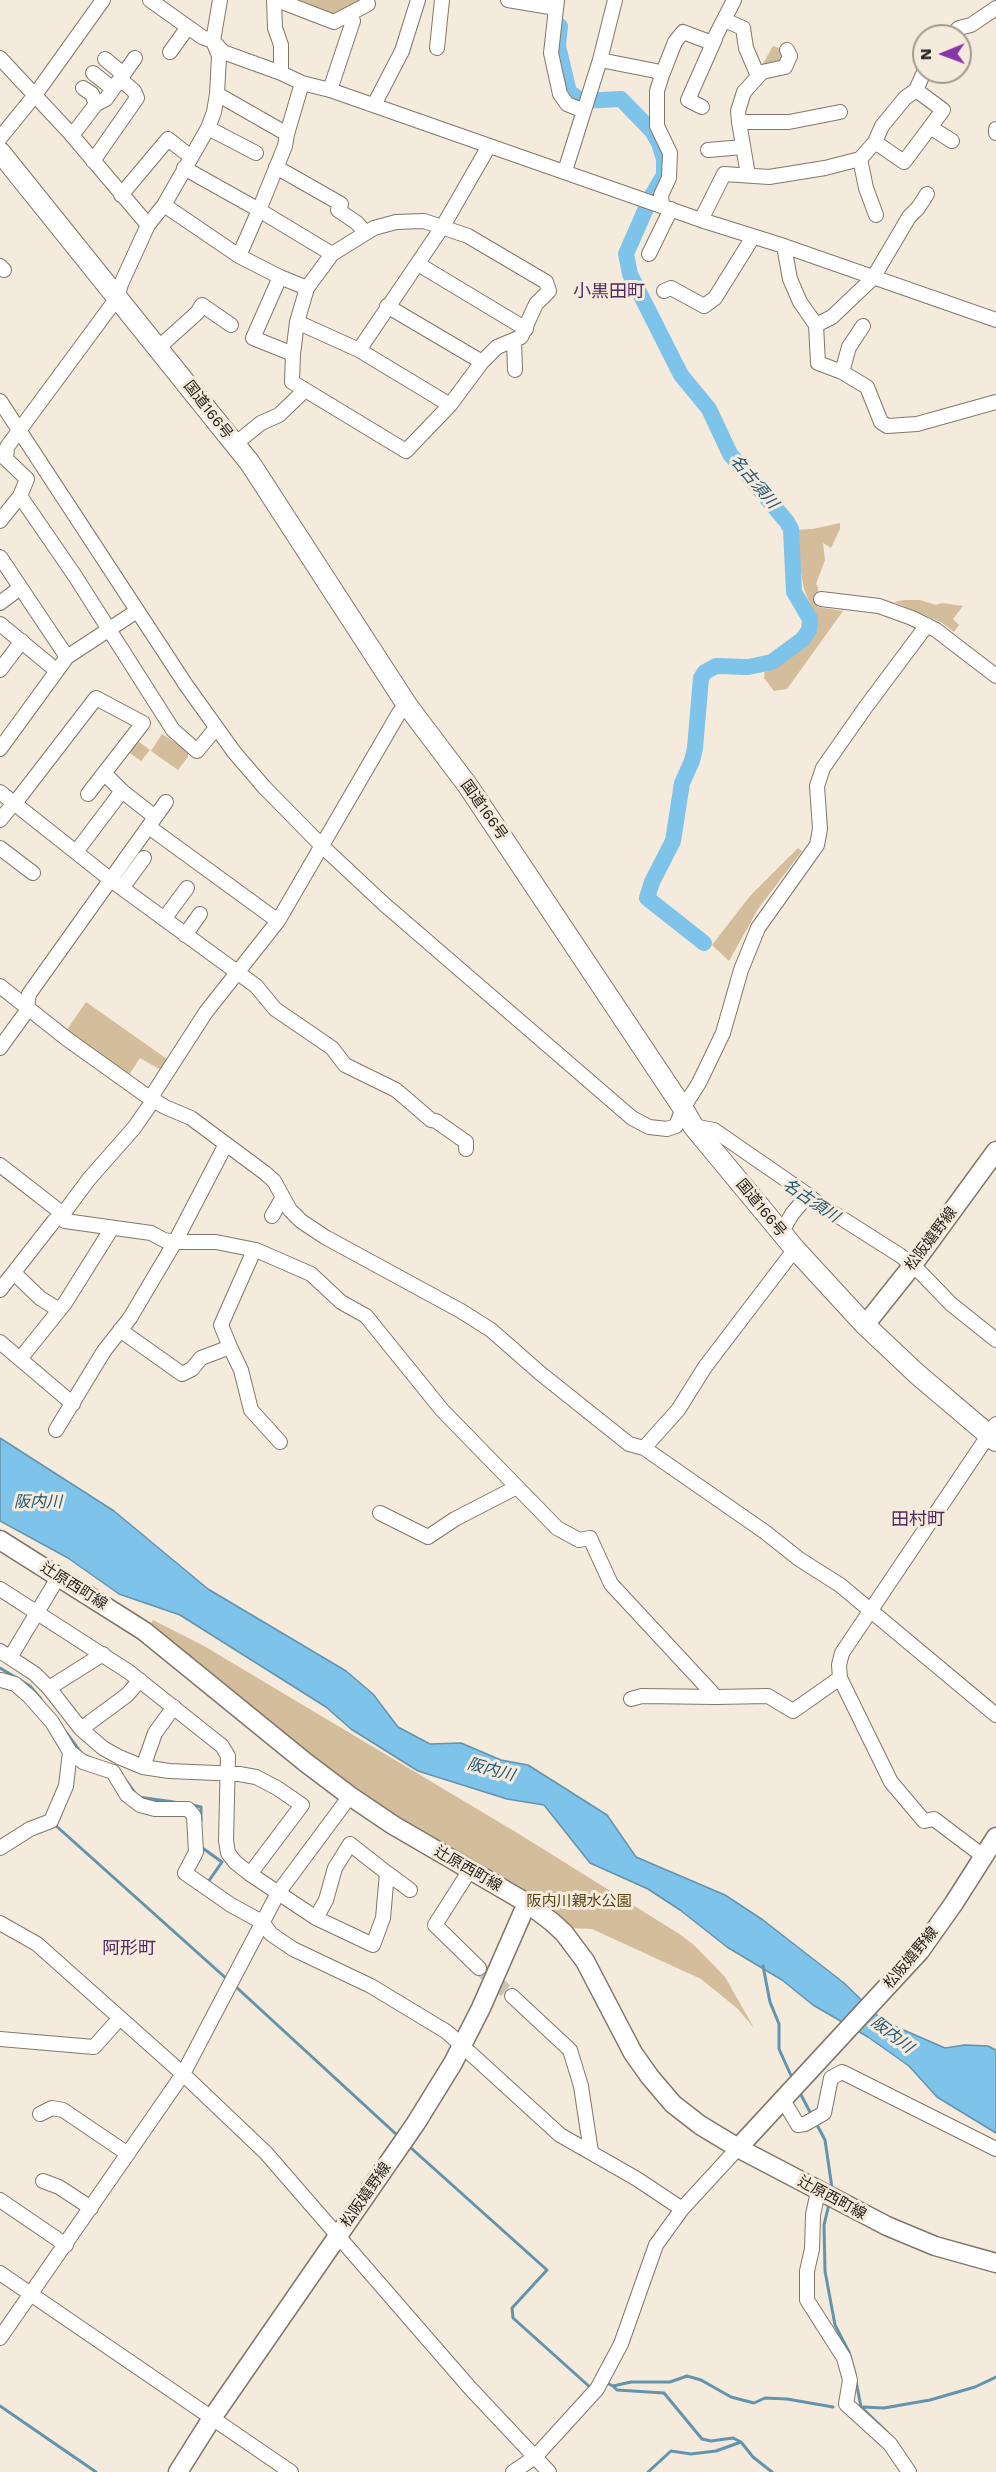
<!DOCTYPE html>
<html>
<head>
<meta charset="utf-8">
<style>
	body { margin:0 }
	#map { position:relative; width:996px; height:2472px; overflow:hidden; background:#f4ebdc; font-family:"Work Sans",sans-serif }
	canvas { display:block }
	.north { position:absolute; left:912px; top:24px; width:60px; height:60px; box-sizing:border-box; background:#f4ebdc; border:2px solid #a29b90; border-radius:50%; rotate:269deg; font-size:16px; font-weight:700; line-height:24px; text-align:center; color:#26221d }
	.north::after { content:''; display:block; margin:auto; width:21px; height:27px; background:#8736a5; clip-path:polygon(50% 0,100% 100%,50% 72%,0 100%) }
</style>
</head>
<body>
<div id="map">
<canvas width="996" height="2472"></canvas>
<div class="north">N</div>
</div>
<script>
const g = document.querySelector('canvas').getContext('2d');
g.lineJoin = 'round';
function fillPath(path, color) { g.fillStyle = color; g.fill(path, 'evenodd'); }
const poly = rows => new Path2D(rows.map(r => 'M' + r).join(''));
function trace(path, color, width, dash) { g.strokeStyle = color; g.lineWidth = width; g.lineCap = dash ? 'butt' : 'round'; g.setLineDash(dash || []); g.stroke(path); }
function label(font, color, halo, rows, align = 'center') {
  g.font = font + ' "Work Sans","Noto Sans JP",sans-serif'; g.lineWidth = 6; g.setLineDash([]); g.textBaseline = 'middle'; g.strokeStyle = halo; g.fillStyle = color; for (const [text, x, y, turn = 0] of rows) {
    g.save(); g.translate(x, y); g.rotate((+turn || 0) * Math.PI / 180); g.textAlign = isNaN(turn) ? turn : align; if (halo) g.strokeText(text, 0, 0); g.fillText(text, 0, 0); g.restore();
  }
}
fillPath(poly([
	[282,0,365,0,335,19],
	[773,46,786,51,784,60,778,64,761,67],
	[840,523,840,529,831,548,823,543,825,560,816,584,818,587,817,607,843,611,787,689,774,691,764,678,765,670,804,646,815,630,816,619,804,589,793,530,813,529],
	[904,600,920,600,936,605,942,603,963,606,953,619,959,625,954,632,941,622,894,602],
	[162,734,188,751,188,757,178,770,151,751],
	[135,739,150,750,141,761,127,751],
	[798,848,802,851,758,909,729,961,712,945,750,896],
	[86,1002,167,1059,161,1070,140,1058,127,1078,64,1034],
	[153,1620,204,1646,519,1834,681,1935,695,1946,725,1977,754,2028,738,2009,701,1979,592,1929,569,1928,411,1827,316,1760,149,1627]
]), '#d3bd9a');
const water = poly([
	[0,1438,114,1511,208,1589,346,1671,373,1694,398,1727,430,1744,461,1743,501,1760,528,1765,607,1815,636,1857,725,1895,763,1920,844,1983,883,2021,945,2048,965,2045,988,2046,996,2050,996,2133,937,2097,909,2066,868,2037,813,2005,782,1980,727,1947,680,1910,648,1889,590,1863,544,1805,507,1799,418,1771,351,1729,326,1707,180,1615,119,1594,68,1558,0,1521,0,1438]
]);
fillPath(water, '#7ec3e9');
trace(water, '#6493ac', 1.5);
trace(poly([
	[0,1668,30,1686,41,1699],
	[65,1731,82,1754,91,1758],
	[124,1778,138,1797,174,1802],
	[192,1805,201,1807,201,1821],
	[54,1824,228,1980],
	[201,1847,222,1862,208,1882],
	[763,1966,770,2002,779,2024,779,2049,793,2080],
	[235,1986,397,2135],
	[799,2091,811,2114],
	[816,2123,825,2140,832,2188],
	[411,2148,547,2270,512,2308,513,2318,591,2388],
	[829,2204,824,2225,825,2271,835,2325,849,2352,855,2374],
	[856,2381,861,2407,887,2432],
	[609,2384,613,2386,631,2382,670,2382,687,2376,701,2380,731,2397,754,2403,765,2398,787,2399,833,2407],
	[613,2386,617,2390,664,2393,702,2439,711,2441,733,2438,741,2442],
	[0,2406,96,2472],
	[863,2407,884,2408,930,2400,975,2387,996,2377],
	[648,2472,671,2451,691,2454,716,2451,741,2442,753,2457,772,2472]
]), '#6493ac', 3);
trace(poly([
	[560,26,558,46,569,92,582,101,621,99,652,131,659,143,664,159,664,175,651,197,626,254,630,274,681,375,709,409,730,454,787,522,791,529,794,592,810,619,809,630,803,639,772,662,748,667,716,666,705,672,701,678,695,748,692,761,682,783,673,841,652,882,647,898,704,943]
]), '#7ec3e9', 16);
trace(poly([
	[479,1968,512,1996]
]), '#cbc3b6', 14, [14, 7]);
const minor = poly([
	[150,0,202,37,213,41,223,52,281,73,302,83,330,90,701,220,784,246,996,320],
	[274,0,275,28,281,45,281,73],
	[277,0,334,22,368,4],
	[508,0,556,8],
	[557,0,551,53,560,94,567,104,584,111],
	[724,20,743,28,746,48,758,76],
	[951,36,959,28,971,25,996,8],
	[437,48,442,0],
	[787,50,790,56,785,67,762,72,744,92,738,111,739,122,789,122,840,112],
	[170,52,188,27],
	[0,58,70,133,148,225],
	[105,59,123,74],
	[600,60,656,71,662,75],
	[93,73,113,89],
	[120,79,135,58],
	[83,88,92,94,96,104],
	[330,90,353,21],
	[217,94,287,134,302,83],
	[374,105,402,51,418,0],
	[702,107,688,100,715,39],
	[739,122,748,175],
	[930,127,952,141],
	[208,128,256,153],
	[996,129,996,133],
	[70,133,77,129,96,104,106,99,120,79,134,91,137,98,93,161],
	[0,138,35,95,103,0],
	[875,142,904,162,943,110,916,90],
	[708,150,743,147],
	[860,159,866,188,876,215],
	[276,167,341,204,338,210,357,223,366,233],
	[184,168,259,210,285,146,287,134],
	[565,171,600,60,615,0],
	[121,195,168,139,191,157],
	[164,205,239,256,259,210,332,254,307,288],
	[662,206,661,195,669,178,670,153,657,126,657,91,662,75,675,42,683,32,712,43,734,0],
	[701,220,724,174,769,177,825,168,860,159,875,142,882,126,905,98,916,90,924,72],
	[784,246,790,279,800,302,816,325,818,363,842,372,867,387,881,422,887,426,917,424,996,402],
	[649,254,671,209],
	[239,256,280,277,307,288,297,322,293,354,253,338,280,277],
	[418,264,526,329],
	[0,266,4,270],
	[664,291,671,288,704,306,715,298,753,237],
	[387,306,482,362],
	[297,322,359,350,450,405],
	[816,325,832,317,873,278,909,217,918,208,927,194],
	[514,340,515,370],
	[158,348,197,313,202,305,231,325],
	[359,350,443,226,489,146],
	[293,354,292,382,406,451,450,405,482,362,497,347,521,337,536,304,549,291,546,282,468,236,424,221,396,222,374,228,332,254],
	[842,372,849,347,863,326],
	[0,401,186,685,234,752,264,787,322,846,384,904,632,1118,649,1127,667,1129,676,1126,683,1108,699,1083,723,1033,741,970,758,928,817,845,820,829,817,786,823,768,865,708,927,625],
	[235,444,261,423,279,415,305,390],
	[20,496,75,576,173,730,197,751,216,728],
	[0,521,20,496,27,479,6,459,7,447,117,298,121,284,148,225,164,205,208,128,214,112,217,94,219,56,213,41,220,0],
	[0,557,67,657],
	[821,599,879,606,912,618,936,630,996,676],
	[0,603,20,588],
	[0,624,57,671],
	[0,670,22,641],
	[0,749,67,657,137,611],
	[122,791,155,817],
	[0,792,111,880,256,986,275,1009,332,1048,345,1065,396,1090,431,1120,436,1121,466,1142,466,1149],
	[15,803,96,698,143,723,88,794],
	[0,820,14,803],
	[149,827,278,921],
	[0,848,33,873],
	[76,852,122,791,104,773],
	[122,888,144,858],
	[164,919,187,888],
	[185,935,200,914],
	[0,986,67,1039,144,1094,165,1107,191,1118,265,1173,274,1181,290,1210,301,1221,325,1237,461,1311,491,1330,540,1373,629,1444,644,1448,765,1532,799,1559,840,1585,996,1715],
	[27,1006,29,994,166,802],
	[0,1048,29,1008],
	[693,1126,714,1130,808,1195,816,1202,901,1256,920,1272,951,1304,996,1340],
	[0,1165,63,1214,65,1221,151,1233,164,1240,175,1242,216,1242,256,1250,311,1274,341,1302,366,1316,442,1410,557,1528,579,1540,590,1538,611,1584,716,1697,768,1696,793,1711,840,1678],
	[272,1216,283,1197],
	[781,1233,792,1214,808,1195],
	[14,1273,40,1298,59,1310],
	[0,1290,54,1221,63,1214,89,1179,134,1128,150,1105,155,1091,206,1012,278,921,399,713,407,705],
	[120,1330,182,1374,192,1369,201,1358,230,1347,221,1325,252,1255,256,1250],
	[0,1342,73,1404],
	[230,1347,241,1370,251,1410,280,1442],
	[20,1359,65,1303,112,1228],
	[56,1430,104,1351,130,1318,175,1242,226,1144],
	[644,1448,678,1410,705,1367,795,1249],
	[380,1513,428,1537,455,1519,517,1487],
	[0,1589,129,1672,222,1746,228,1756,226,1841,228,1853,235,1862,250,1874,316,1918,373,1945,383,1918,387,1873,350,1844,335,1868,326,1900,316,1918],
	[0,1651,35,1674,49,1688,81,1729,103,1748,119,1757,143,1767,169,1771,239,1774,256,1777,277,1788,302,1805,250,1874],
	[11,1656,59,1576],
	[1,1680,15,1684,29,1696,52,1722,70,1752],
	[49,1688,103,1654],
	[631,1699,642,1696,716,1697],
	[81,1729,127,1695,140,1680],
	[143,1767,155,1733,174,1707],
	[0,1848,30,1829,51,1821,66,1786,70,1752,83,1762,113,1772,127,1795,140,1805,155,1809,188,1809,194,1816,196,1852,185,1873,231,1905,262,1922,271,1934,293,1949,371,1986,447,2032,560,2135,637,2179,682,2209],
	[983,1856,934,1819,924,1821,891,1782,840,1678,839,1665,842,1653,996,1424],
	[470,1870,435,1925,479,1968],
	[387,1873,410,1890],
	[0,1923,37,1944,183,2074,266,2153,470,2388,549,2472],
	[512,1996,570,2050,581,2086,591,2152],
	[0,2039,94,2047,119,2019],
	[783,2100,798,2125,805,2124,824,2113,831,2078,842,2072,996,2149],
	[40,2114,52,2108,63,2110,128,2154],
	[43,2181,59,2187,91,2208],
	[818,2191,813,2215,812,2249,807,2271,807,2300,844,2358,850,2380,846,2404,890,2444,909,2472],
	[0,2200,66,2245],
	[0,2273,291,2472],
	[0,2338,183,2074,278,1893,350,1796],
	[513,2472,535,2457,597,2389,621,2344,656,2245,682,2209,738,2148]
]);
const major = poly([
	[865,1325,912,1266,996,1151],
	[0,1540,144,1631,305,1762,350,1796,393,1825,527,1903,552,1922,564,1933,585,1961,633,2053,650,2077,673,2104,700,2125,738,2148,887,2226,935,2246,996,2263],
	[738,2148,920,1951,954,1903,996,1837],
	[178,2472,212,2418,416,2123,453,2063,481,2008,527,1903]
]);
const highway = poly([
	[0,152,250,463,407,705,468,786,683,1108,693,1126,795,1249,865,1325,917,1374,996,1441]
]);
trace(minor, '#80776a', 16);
trace(major, '#80776a', 21);
trace(highway, '#80776a', 22);
trace(minor, '#fff', 14);
trace(major, '#fff', 18);
trace(highway, '#fff', 20);
label('15px', '#26221d', '#f4ebdc', [
	["国道166号",208,410,52],
	["国道166号",484,810,55],
	["国道166号",761,1208,51],
	["松阪嬉野線",931,1239,-53],
	["辻原西町線",74,1586,32],
	["辻原西町線",468,1869,30],
	["松阪嬉野線",911,1958,-50],
	["松阪嬉野線",366,2195,-55],
	["辻原西町線",832,2198,28]
]);
label('15px', '#5a4112', '#f4ebdc', [
	["阪内川親水公園",579,1902]
]);
label('italic 16px', '#215671', '#f4ebdc', [
	["名古須川",754,482,50],
	["名古須川",811,1201,34],
	["阪内川",38,1502],
	["阪内川",491,1770,15],
	["阪内川",892,2035,38]
]);
label('18px', '#50295f', '#f4ebdc', [
	["小黒田町",609,292],
	["田村町",918,1520],
	["阿形町",129,1949]
]);
</script>
</body>
</html>
